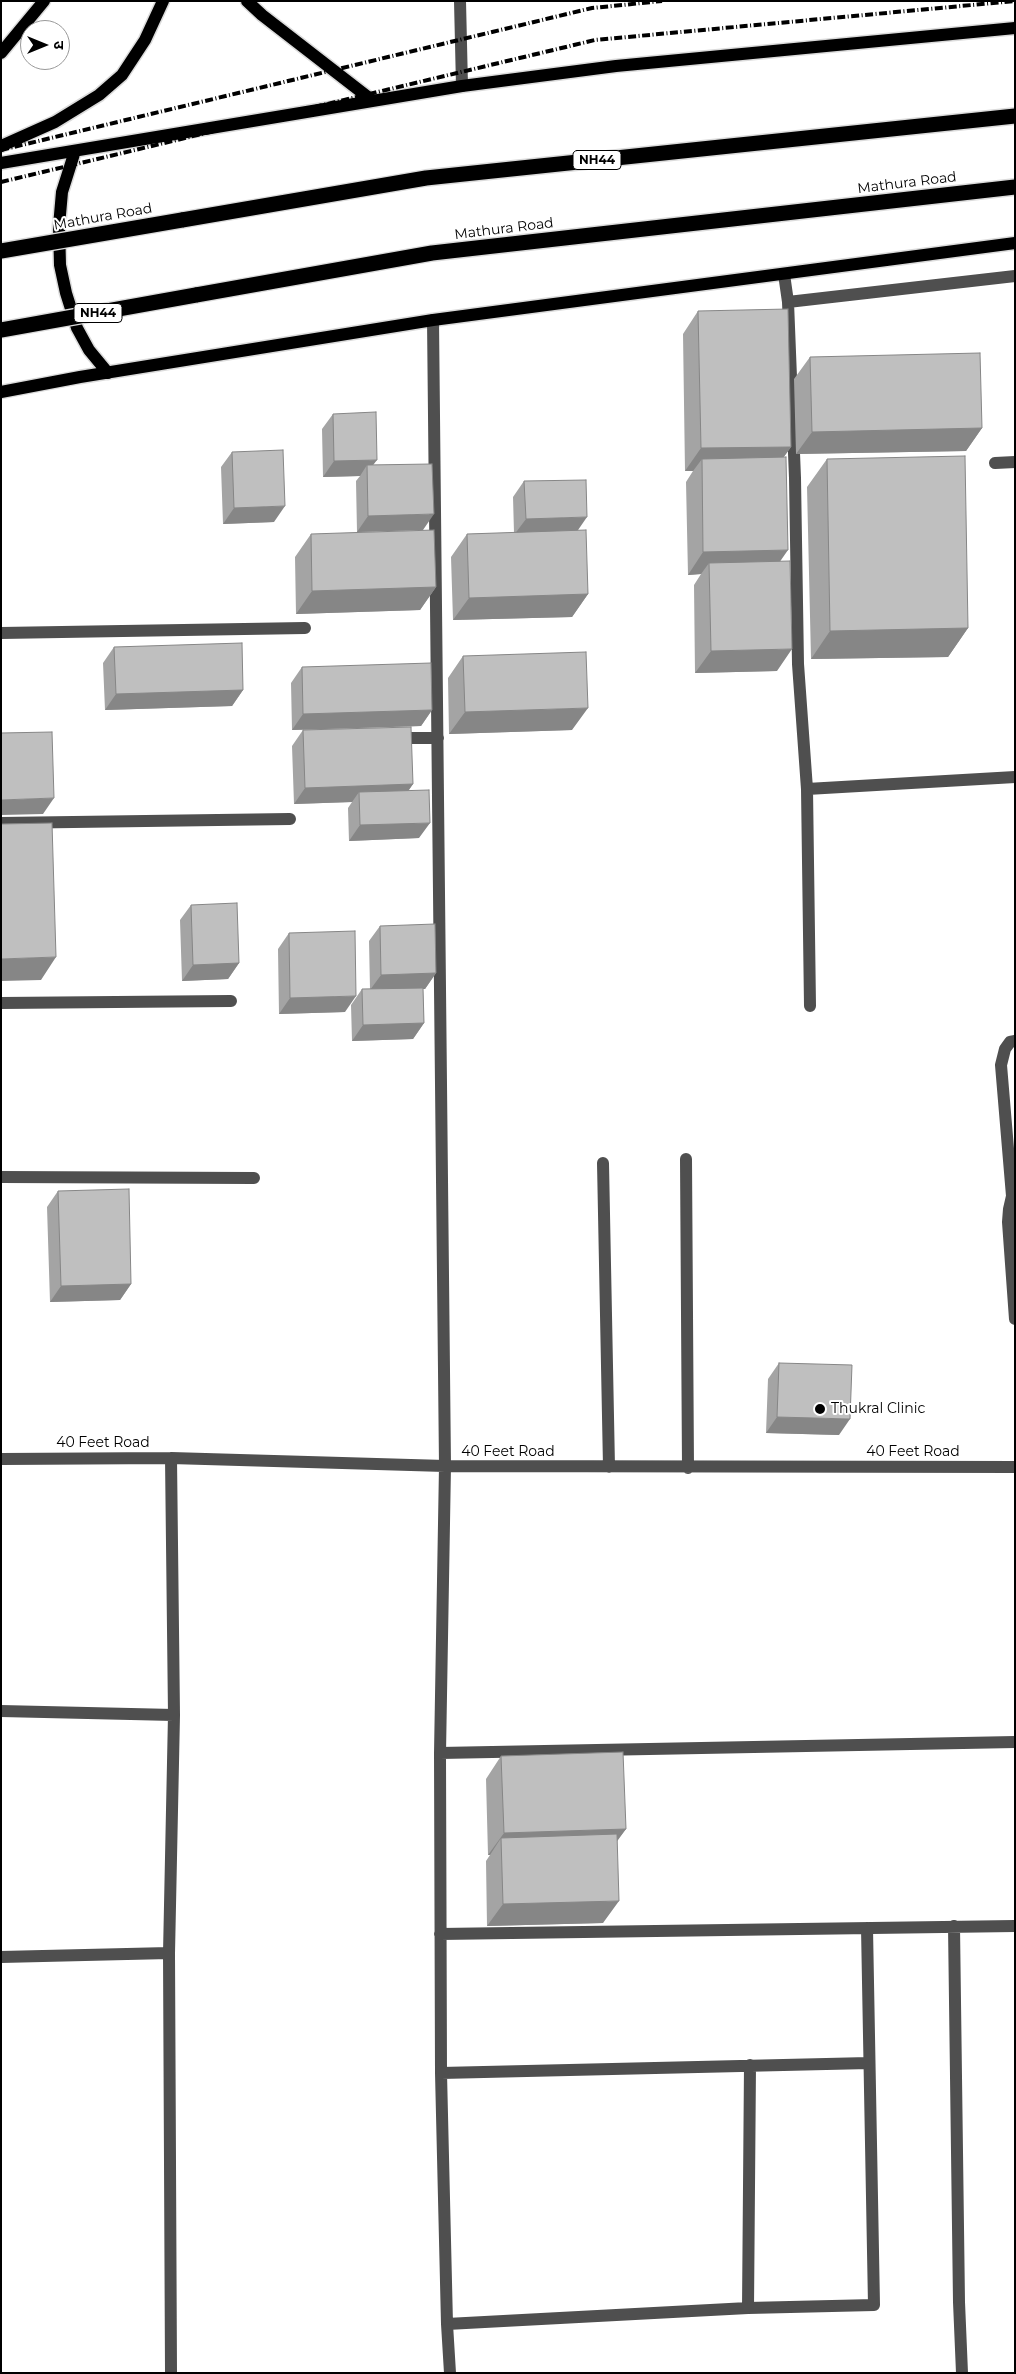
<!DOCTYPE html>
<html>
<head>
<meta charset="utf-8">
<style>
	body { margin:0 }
	#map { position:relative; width:1016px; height:2374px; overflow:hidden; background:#fff; font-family:Montserrat,"Noto Sans Devanagari",sans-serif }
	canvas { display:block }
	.frame { position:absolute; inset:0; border:2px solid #000; pointer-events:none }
	.north { position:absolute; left:20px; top:20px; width:50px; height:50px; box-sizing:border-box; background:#fff; border:1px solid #999; border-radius:50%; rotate:90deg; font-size:14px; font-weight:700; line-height:20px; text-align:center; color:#000 }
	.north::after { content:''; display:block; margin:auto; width:18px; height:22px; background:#000; clip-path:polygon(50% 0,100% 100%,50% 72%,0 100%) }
</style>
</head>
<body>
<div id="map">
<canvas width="1016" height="2374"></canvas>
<div class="frame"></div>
<div class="north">उ</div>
</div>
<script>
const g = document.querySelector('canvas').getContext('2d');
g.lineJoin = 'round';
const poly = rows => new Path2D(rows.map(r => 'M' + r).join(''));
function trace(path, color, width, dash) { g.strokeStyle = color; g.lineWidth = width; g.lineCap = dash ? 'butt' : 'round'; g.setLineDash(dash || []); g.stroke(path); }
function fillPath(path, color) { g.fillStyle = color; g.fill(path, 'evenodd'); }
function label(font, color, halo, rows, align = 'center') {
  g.font = font + ' Montserrat,sans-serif'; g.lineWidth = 4; g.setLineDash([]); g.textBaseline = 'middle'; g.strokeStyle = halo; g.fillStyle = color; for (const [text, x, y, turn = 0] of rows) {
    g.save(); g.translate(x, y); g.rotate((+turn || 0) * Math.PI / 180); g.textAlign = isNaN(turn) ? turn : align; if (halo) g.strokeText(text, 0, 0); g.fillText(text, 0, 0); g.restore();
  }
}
const major = poly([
	[247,1,262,15,373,101],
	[1,53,44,1],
	[1,146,55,122,99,95,122,75,145,40,163,1],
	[75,151,62,192,59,226,60,265,66,293,77,328,89,350,108,373],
	[1,163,462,86,616,66,1015,28],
	[1,392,80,377,433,320,1015,243]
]);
const highway = poly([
	[182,220,426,178,1015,116],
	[196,295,432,253,1015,187]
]);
trace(major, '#dbdbdb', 15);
trace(highway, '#dbdbdb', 18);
trace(poly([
	[460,1,462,86],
	[784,274,788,302,795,478,798,664,807,789,810,1006],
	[788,302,1015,276],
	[433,320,445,1466,440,1753,441,2073,447,2324,450,2373],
	[995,463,1015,462],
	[1,633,305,628],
	[394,738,438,738],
	[807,789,1015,777],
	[1,823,290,819],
	[1,1003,231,1001],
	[686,1159,688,1468],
	[603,1163,609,1467],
	[1,1177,254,1178],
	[1015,1195,1012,1196,1009,1209,1008,1222,1015,1319],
	[1012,1196,1001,1065,1005,1049,1010,1042,1015,1041],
	[1,1459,171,1458,445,1466,1015,1467],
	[1,1711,174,1715],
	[440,1753,1015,1742],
	[954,1926,959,2302,962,2373],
	[440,1934,1015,1926],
	[1,1957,169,1953],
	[441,2073,869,2063],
	[748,2308,750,2065],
	[447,2324,748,2308,874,2305,867,1928],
	[171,2373,169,1953,174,1715,171,1458]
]), '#4f4f4f', 12);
trace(major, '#000', 12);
trace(highway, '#000', 15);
trace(poly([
	[1,150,592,8,662,1],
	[1,182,595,40,1015,1]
]), '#000', 4, [8, 2.5, 1, 2.5]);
const highwayBridge = poly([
	[1,251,182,220],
	[1,330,196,295]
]);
trace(highwayBridge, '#dbdbdb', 18, []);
trace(highwayBridge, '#000', 15);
fillPath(poly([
	[698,311,791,447,783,458,777,671,695,673,694,585,701,574,688,575,686,482,693,471,685,471,683,334],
	[810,357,982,428,966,451,796,454,794,379],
	[333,414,373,465,423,530,357,532,356,481,360,476,323,477,322,429],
	[232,452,274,522,223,524,221,467],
	[827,459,968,628,948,657,811,659,807,487],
	[524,481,577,531,588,594,572,617,453,620,451,557,467,534,514,533,513,497],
	[311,534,436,587,420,610,296,614,295,557],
	[114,647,243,690,232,706,105,710,103,663],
	[463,656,572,730,449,734,448,678],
	[302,667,432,710,421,726,292,730,291,683],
	[303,730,413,784,408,791,419,838,349,841,348,808,352,802,294,804,292,746],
	[191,905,239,963,228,979,182,981,180,920],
	[380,926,436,973,425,989,423,989,424,1023,413,1039,352,1041,351,1005,362,989,370,989,369,941],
	[289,933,345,1012,279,1014,278,949],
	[58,1191,131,1284,120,1300,50,1302,47,1207],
	[779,1363,839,1435,766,1433,768,1379],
	[501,1756,626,1829,617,1840,603,1923,487,1926,486,1861,490,1855,488,1855,486,1779]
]), '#a4a4a4');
fillPath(poly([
	[982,428,966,451,796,454,812,432],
	[791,447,775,469,702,459,693,471,685,471,701,448],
	[377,460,367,473,367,465,360,476,323,477,334,461],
	[285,506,274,522,223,524,234,508],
	[434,514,423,530,357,532,368,516],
	[587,517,576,533,514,535,526,519],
	[788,550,772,573,709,563,701,574,688,575,703,552],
	[436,587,420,610,296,614,312,591],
	[588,594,572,617,453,620,469,598],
	[968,628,948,657,811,659,830,631],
	[792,649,777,671,695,673,711,651],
	[243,690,232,706,105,710,116,694],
	[588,708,572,730,449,734,465,712],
	[432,710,421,726,292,730,303,714],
	[413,784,402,800,359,792,352,802,294,804,305,788],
	[54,798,43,814,1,815,1,800],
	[430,823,419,838,349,841,360,825],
	[56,957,41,980,1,981,1,959],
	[239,963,228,979,182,981,193,965],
	[436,973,425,989,370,990,381,975],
	[356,996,345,1012,279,1014,290,998],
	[424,1023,413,1039,352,1041,363,1025],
	[131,1284,120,1300,50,1302,61,1286],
	[777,1417,850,1419,839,1435,766,1433],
	[626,1829,610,1851,501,1838,490,1855,488,1855,504,1833],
	[619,1901,603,1923,487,1926,503,1904]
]), '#868686');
const building = poly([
	[788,309,791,447,701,448,698,311,788,309],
	[980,353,982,428,812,432,810,357,980,353],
	[376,412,377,460,334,461,333,414,376,412],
	[283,450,285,506,234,508,232,452,283,450],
	[965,456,968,628,830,631,827,459,965,456],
	[786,457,788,550,703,552,702,459,786,457],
	[432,464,434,514,368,516,367,465,432,464],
	[586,480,587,517,526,519,524,481,586,480],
	[434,530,436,587,312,591,311,534,434,530],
	[586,530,588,594,469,598,467,534,586,530],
	[790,561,792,649,711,651,709,563,790,561],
	[242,643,243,690,116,694,114,647,242,643],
	[586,652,588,708,465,712,463,656,586,652],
	[431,663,432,710,303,714,302,667,431,663],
	[411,727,413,784,305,788,303,730,411,727],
	[52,732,54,798,1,800,1,733,52,732],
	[429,790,430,823,360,825,359,792,429,790],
	[52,823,56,957,1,959,1,824,52,823],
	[237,903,239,963,193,965,191,905,237,903],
	[435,924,436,973,381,975,380,926,435,924],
	[355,931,356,996,290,998,289,933,355,931],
	[423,988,424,1023,363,1025,362,989,423,988],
	[129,1189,131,1284,61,1286,58,1191,129,1189],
	[779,1363,852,1365,850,1419,777,1417,779,1363],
	[623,1752,626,1829,504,1833,501,1756,623,1752],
	[617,1834,619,1901,503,1904,501,1838,617,1834]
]);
fillPath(building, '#bfbfbf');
trace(building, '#868686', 1);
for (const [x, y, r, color] of [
	[820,1409,6,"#000"]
]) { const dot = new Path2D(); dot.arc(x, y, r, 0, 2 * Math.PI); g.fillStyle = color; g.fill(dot); trace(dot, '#fff', 2); }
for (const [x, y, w] of [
	[597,160,48],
	[98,313,48]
]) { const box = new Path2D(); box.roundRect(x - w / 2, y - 9.5, w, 19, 4); g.fillStyle = '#fff'; g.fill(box); trace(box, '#000', 1); }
label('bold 12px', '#000', null, [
	["NH44",597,160],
	["NH44",98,313]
]);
label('14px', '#000', '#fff', [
	["Mathura Road",907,183,-7],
	["Mathura Road",103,217,-10],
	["Mathura Road",504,229,-7],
	["40 Feet Road",103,1443],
	["40 Feet Road",508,1452],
	["40 Feet Road",913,1452]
]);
label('14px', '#000', '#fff', [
	["Thukral Clinic",831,1409]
], 'left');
</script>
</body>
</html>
